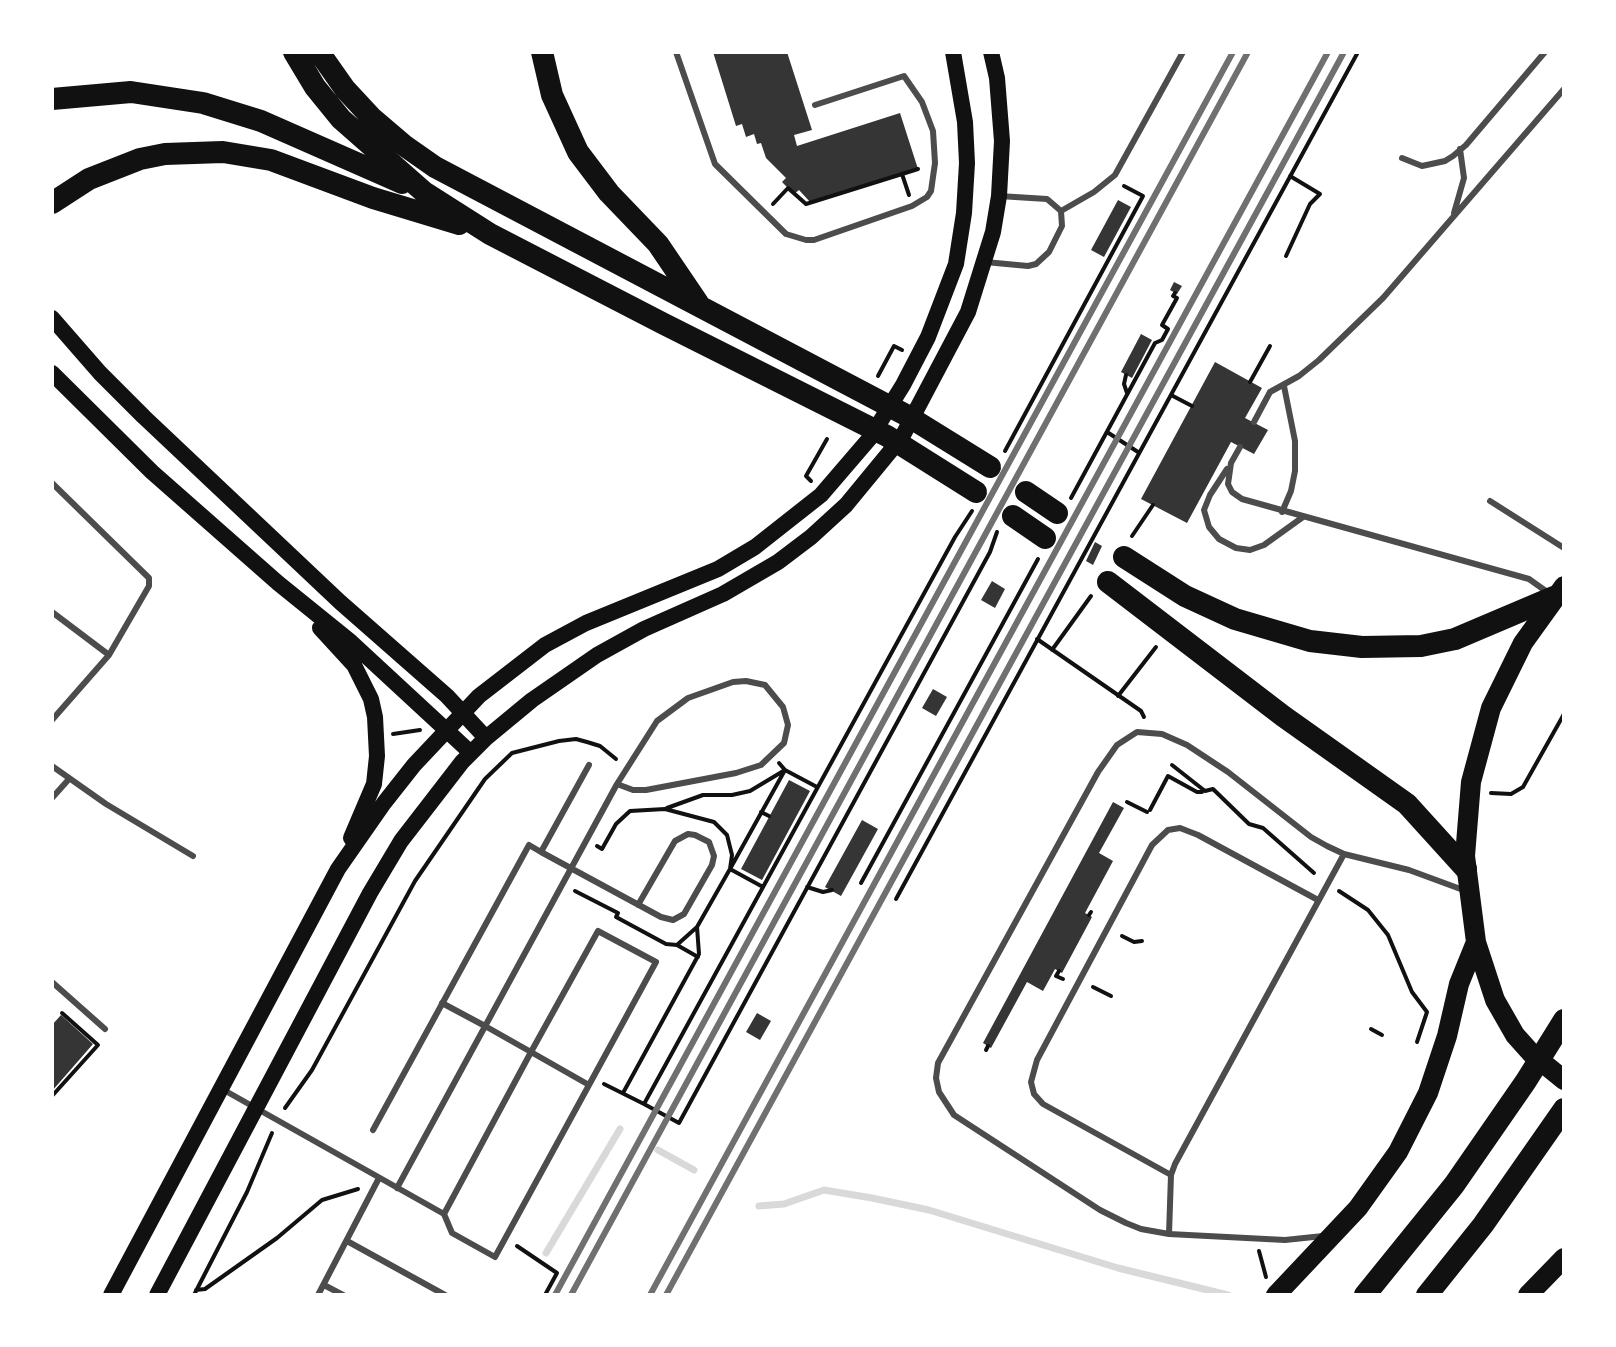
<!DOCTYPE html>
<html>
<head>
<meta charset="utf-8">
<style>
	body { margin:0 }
	#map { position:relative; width:1616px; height:1347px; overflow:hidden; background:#fff; font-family:"IBM Plex Sans",sans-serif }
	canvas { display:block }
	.frame { position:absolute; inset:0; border:54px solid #fff; pointer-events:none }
</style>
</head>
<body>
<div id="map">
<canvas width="1616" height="1347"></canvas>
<div class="frame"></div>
</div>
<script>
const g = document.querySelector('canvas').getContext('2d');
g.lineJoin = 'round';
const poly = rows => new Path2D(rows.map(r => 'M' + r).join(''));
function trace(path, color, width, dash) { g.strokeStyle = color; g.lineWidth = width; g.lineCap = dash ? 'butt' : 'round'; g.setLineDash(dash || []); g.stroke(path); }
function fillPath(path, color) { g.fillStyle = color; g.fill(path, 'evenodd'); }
trace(poly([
	[658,1150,694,1170],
	[759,1206,784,1204,824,1190,872,1198,929,1210,1118,1268,1228,1295],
	[546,1253,620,1129]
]), '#d9d9d9', 7);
fillPath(poly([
	[713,52,787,52,812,130,794,135,797,146,900,113,918,169,811,203,799,190,794,194,782,182,786,178,766,158,761,143,757,144,754,134,746,137,742,124,736,126],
	[1118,200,1131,207,1104,257,1091,250],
	[1174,282,1182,286,1177,294,1170,290],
	[1141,334,1152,340,1132,378,1121,372],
	[1215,362,1262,388,1245,418,1268,430,1254,454,1231,442,1187,523,1141,499],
	[1095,542,1102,546,1093,565,1086,561],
	[992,581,1005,589,995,608,981,600],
	[933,689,947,697,936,716,922,708],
	[789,780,810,791,762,880,741,869],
	[1113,802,1124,808,1099,853,1113,861,1085,913,1092,917,1062,973,1055,969,1043,991,1027,982,991,1048,983,1043],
	[862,820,878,829,841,896,825,887],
	[757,1013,771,1021,760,1040,746,1032],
	[61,1015,93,1044,52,1091,52,1025]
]), '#353535');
trace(poly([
	[902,174,909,195],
	[773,204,788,188,806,204,918,169],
	[1286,256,1310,204,1320,194,1290,176],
	[1126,375,1124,384,1127,393],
	[878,376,894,346,902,350],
	[1250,382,1270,346],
	[1171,395,1192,406],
	[1107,432,1138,452],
	[1005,451,1143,196,1124,186],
	[811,481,806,476,827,439],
	[1071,498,1155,343,1162,340,1168,329,1162,325,1177,298,1173,296,1175,293],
	[1132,536,1153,505],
	[1037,639,1141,711,1144,717],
	[1052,650,1091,596],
	[1118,696,1156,647],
	[393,734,420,730],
	[1172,765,1205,791,1213,789,1249,824,1263,828,1314,873],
	[1491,793,1511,794,1523,787,1564,714],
	[1127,802,1147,812],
	[667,808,703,795,732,795,750,791,785,770,779,763],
	[1150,810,1168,776,1197,792,1202,792],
	[761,812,769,816],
	[597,846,602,849,616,824,630,811,665,809,714,822,727,835,732,855,730,869,697,927,699,954,623,1093],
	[861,883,1038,559],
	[763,887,730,869,785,770,817,787],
	[807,887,823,892,832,890],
	[575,891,618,913,616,917,666,944,677,945,698,957],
	[1339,891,1368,910,1388,935,1412,992,1427,1012,1417,1042],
	[896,899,1358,52],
	[1089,915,1091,912],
	[1122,936,1134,942,1142,941],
	[678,944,697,927],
	[1059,971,1056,976,1063,979],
	[1093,987,1111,996],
	[1371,1029,1382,1035],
	[986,1050,988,1046],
	[604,1084,644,1104,955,537,972,511],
	[52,1096,98,1045,62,1013],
	[644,1104,679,1123,990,552,997,532],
	[285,1108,312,1070,415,881,485,779,512,753,559,741,576,739,587,742,600,746,616,759],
	[517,1246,557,1273,545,1295],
	[1259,1251,1266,1277],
	[196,1290,205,1289,277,1238,322,1200,358,1189],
	[194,1295,247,1192,272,1133]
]), '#111', 4);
trace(poly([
	[676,52,715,164,786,234,806,240,814,240,912,206,927,197,931,191,935,163,933,131,922,102,904,76,815,105],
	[1402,158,1422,166,1445,161,1453,156,1466,145,1545,52],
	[1061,211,1094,192,1115,175,1183,52],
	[1454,213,1464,178,1460,149],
	[985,262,1028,266,1036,264,1049,252,1062,226,1061,211,1047,199,999,196],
	[1254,422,1270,392,1299,376,1319,360,1383,298,1564,89],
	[1240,447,1231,463,1228,484,1232,492,1242,499,1529,579,1550,594],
	[1227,469,1210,495,1204,510,1209,527,1219,539,1236,548,1250,550,1264,545,1303,517],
	[52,483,149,578,149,586,109,655,52,720],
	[1490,501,1564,548],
	[1282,512,1291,491,1295,471,1295,441,1284,386],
	[52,612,109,655],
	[52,766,106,804,193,856],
	[52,798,69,779],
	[541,852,661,917,673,920,684,914,712,865,714,856,709,842,695,835,688,834,675,841,638,905],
	[52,982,105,1029],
	[222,1089,444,1214,531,1052,598,931,656,962,589,1085,531,1052,485,1026,442,1003],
	[373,1130,529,845,541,852,589,765],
	[1171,1175,1043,1104,1034,1094,1031,1082,1037,1060,1152,845,1168,830,1180,828,1198,835,1318,900],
	[397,1188,617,784,657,721,688,698,733,682,746,681,765,685,783,707,788,725,784,743,761,765,736,773,646,790,633,790,617,784],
	[444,1214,452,1233,495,1257,589,1085],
	[1169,1234,1171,1175,1175,1164,1344,854],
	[1323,1236,1285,1240,1169,1234,1141,1229,1126,1223,1100,1210,954,1115,939,1092,936,1078,938,1063,1098,772,1117,745,1137,732,1162,734,1187,745,1228,772,1311,837,1327,846,1344,854,1409,870,1466,891],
	[347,1241,445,1295],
	[324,1285,343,1295],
	[318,1295,379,1178]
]), '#4c4c4c', 6);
trace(poly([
	[52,318,100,373,144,417,340,602,447,696,486,738],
	[52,373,152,472,278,583,351,642,471,753],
	[320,628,354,665,371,699,375,717,377,756,374,784,351,838],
	[111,1295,338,869,384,803,414,765,479,696,545,645,586,623,718,569,755,547,821,495,870,438,903,385,928,337,956,264,964,213,967,163,965,122,953,52],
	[157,1295,370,893,401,841,462,762,486,738,532,700,597,655,644,629,723,594,778,562,811,537,846,505,902,437,968,312,993,232,999,196,1002,141,997,78,991,52]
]), '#111', 16);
trace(poly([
	[1564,586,1523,643,1491,708,1471,782,1465,856,1476,942,1495,1000,1515,1035,1532,1054,1564,1080],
	[1276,1295,1358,1208,1398,1152,1428,1093,1447,1036,1459,984,1476,942],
	[1528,1295,1564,1258]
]), '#111', 20);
trace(poly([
	[294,52,315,87,341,119,424,192,490,234,664,324,887,436,976,492],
	[319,52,345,89,371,117,405,146,435,167,906,415,990,467],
	[542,52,552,95,578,152,609,193,658,244,698,303],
	[52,99,131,92,203,103,261,121,402,183],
	[52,203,89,179,140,159,165,154,223,152,271,160,373,198,459,224],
	[1026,492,1057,513],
	[1013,516,1045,538],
	[1124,557,1185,596,1235,619,1310,641,1362,647,1421,646,1455,639,1554,597],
	[1108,582,1283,716,1407,804,1466,869],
	[1365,1295,1454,1185,1526,1081,1564,1020],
	[1427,1295,1483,1225,1564,1109]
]), '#111', 22);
trace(poly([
	[555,1295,1233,52],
	[571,1295,1248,52],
	[650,1295,1328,52],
	[666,1295,1344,52]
]), '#707070', 6);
</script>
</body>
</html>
